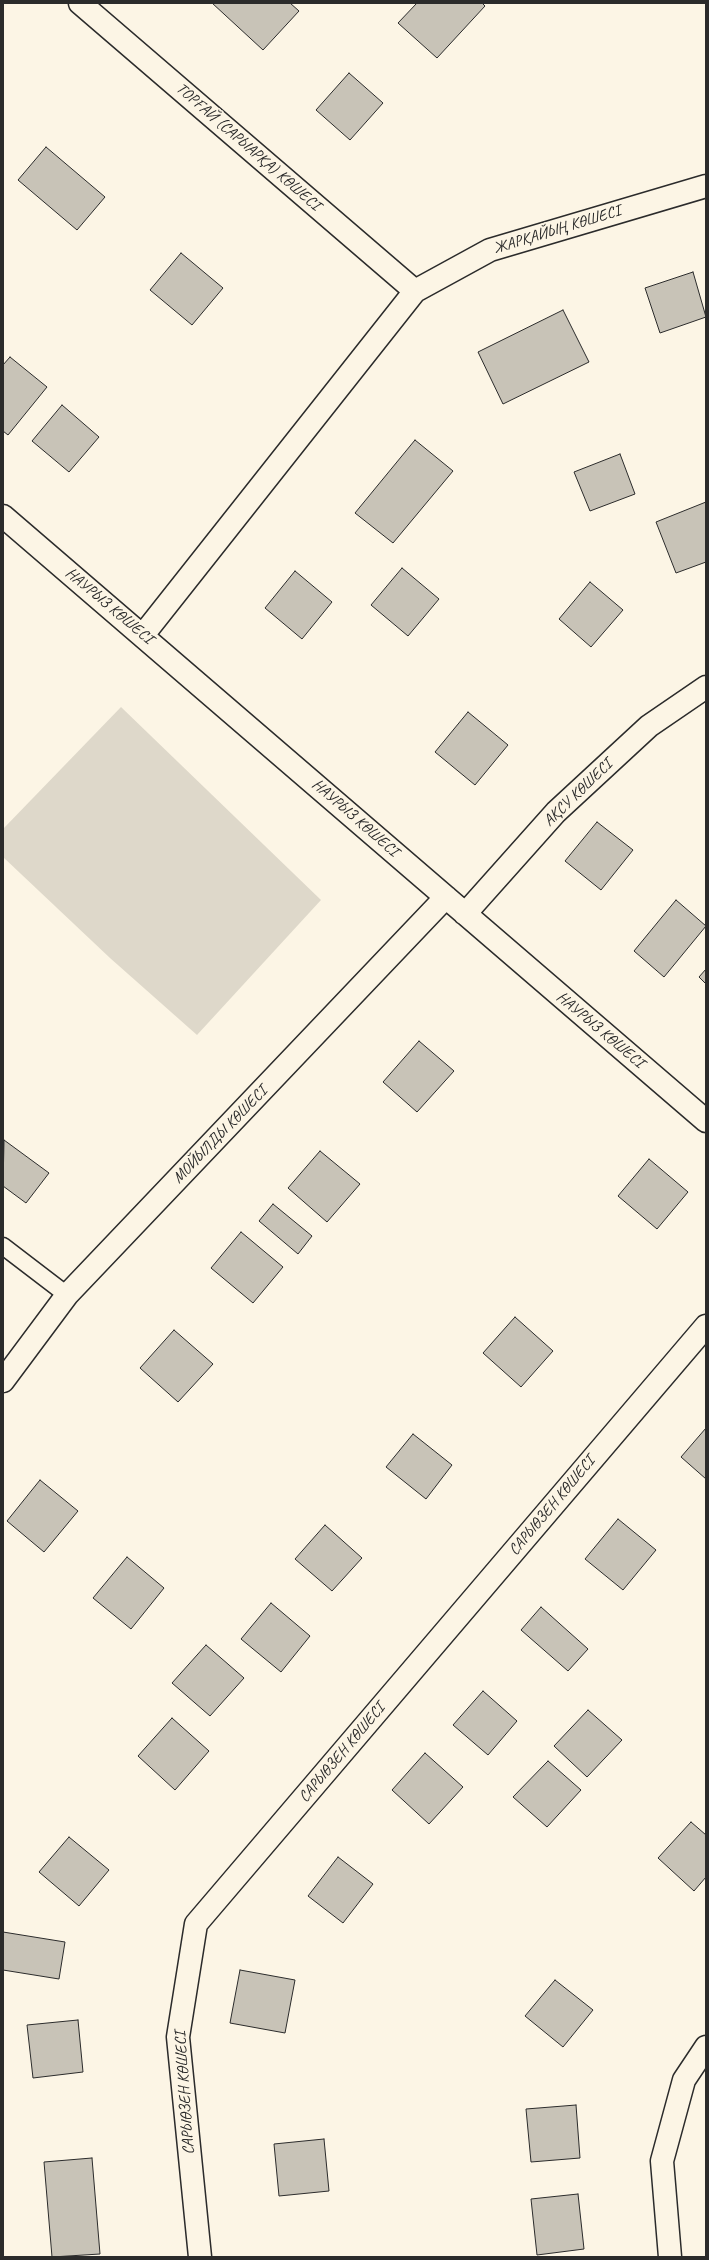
<!DOCTYPE html>
<html>
<head>
<meta charset="utf-8">
<style>
	body { margin:0 }
	#map { position:relative; width:709px; height:2260px; overflow:hidden; background:#fcf5e5; font-family:Caveat,sans-serif }
	canvas { display:block }
	.frame { position:absolute; inset:0; border:4px solid #2b2b2b; pointer-events:none }
</style>
</head>
<body>
<div id="map">
<canvas width="709" height="2260"></canvas>
<div class="frame"></div>
</div>
<script>
const g = document.querySelector('canvas').getContext('2d');
g.lineJoin = 'round';
function fillPath(path, color) { g.fillStyle = color; g.fill(path, 'evenodd'); }
const poly = rows => new Path2D(rows.map(r => 'M' + r).join(''));
function trace(path, color, width, dash) { g.strokeStyle = color; g.lineWidth = width; g.lineCap = dash ? 'butt' : 'round'; g.setLineDash(dash || []); g.stroke(path); }
function label(font, color, halo, rows, align = 'center') {
  g.font = font + ' Caveat,sans-serif'; g.lineWidth = 3; g.setLineDash([]); g.textBaseline = 'middle'; g.strokeStyle = halo; g.fillStyle = color; for (const [text, x, y, turn = 0] of rows) {
    g.save(); g.translate(x, y); g.rotate((+turn || 0) * Math.PI / 180); g.textAlign = isNaN(turn) ? turn : align; if (halo) g.strokeText(text, 0, 0); g.fillText(text, 0, 0); g.restore();
  }
}
fillPath(poly([
	[121,707,321,900,197,1035,110,958,3,857,3,829]
]), '#ded8ca');
const building = poly([
	[212,3,290,3,299,11,263,50,212,3],
	[417,3,482,3,485,6,437,58,398,23,417,3],
	[349,73,383,103,350,140,316,110,349,73],
	[46,147,105,197,77,230,18,180,46,147],
	[181,253,223,288,192,325,150,290,181,253],
	[693,272,706,317,660,333,645,288,693,272],
	[563,310,589,362,503,404,478,352,563,310],
	[10,357,47,387,8,435,3,431,3,365,10,357],
	[62,405,99,437,69,472,32,441,62,405],
	[415,440,453,471,393,543,355,513,415,440],
	[620,454,635,494,590,511,574,472,620,454],
	[706,502,706,562,676,573,656,522,706,502],
	[402,568,439,599,408,636,371,605,402,568],
	[295,571,332,602,302,639,265,608,295,571],
	[590,582,623,610,591,647,559,619,590,582],
	[468,712,508,745,475,785,435,752,468,712],
	[597,822,633,850,601,890,565,861,597,822],
	[676,900,706,926,664,977,634,951,676,900],
	[706,969,706,984,699,977,706,969],
	[419,1041,454,1071,417,1112,383,1082,419,1041],
	[4,1140,49,1173,26,1203,3,1186,4,1140],
	[320,1151,360,1184,327,1222,288,1188,320,1151],
	[649,1159,688,1192,657,1229,618,1196,649,1159],
	[273,1204,312,1236,298,1254,259,1221,273,1204],
	[241,1232,283,1267,253,1303,211,1268,241,1232],
	[515,1317,553,1351,521,1387,483,1353,515,1317],
	[174,1330,213,1364,178,1402,140,1368,174,1330],
	[706,1428,706,1479,681,1457,706,1428],
	[413,1434,452,1465,426,1499,386,1467,413,1434],
	[40,1480,78,1511,44,1552,7,1521,40,1480],
	[618,1519,656,1550,623,1590,585,1559,618,1519],
	[325,1525,362,1558,332,1591,295,1559,325,1525],
	[127,1557,164,1588,131,1629,93,1598,127,1557],
	[271,1603,310,1636,281,1672,241,1639,271,1603],
	[541,1607,588,1649,568,1671,521,1630,541,1607],
	[206,1645,244,1678,210,1716,172,1683,206,1645],
	[483,1691,517,1721,488,1755,453,1725,483,1691],
	[588,1710,622,1740,587,1777,554,1746,588,1710],
	[172,1718,209,1751,175,1790,138,1756,172,1718],
	[425,1753,463,1787,429,1824,392,1790,425,1753],
	[548,1761,581,1790,547,1827,513,1797,548,1761],
	[691,1822,706,1835,706,1877,694,1891,658,1858,691,1822],
	[69,1837,109,1870,79,1906,39,1872,69,1837],
	[338,1857,373,1884,343,1923,308,1896,338,1857],
	[3,1932,65,1942,59,1979,3,1970,3,1932],
	[240,1970,295,1980,285,2033,230,2023,240,1970],
	[555,1980,593,2010,563,2047,525,2016,555,1980],
	[78,2020,83,2072,33,2078,27,2025,78,2020],
	[576,2105,580,2158,531,2162,526,2109,576,2105],
	[324,2139,329,2191,279,2196,274,2144,324,2139],
	[92,2158,100,2254,52,2257,44,2162,92,2158],
	[578,2194,584,2249,537,2255,531,2199,578,2194]
]);
fillPath(building, '#c8c3b7');
trace(building, '#2b2b2b', 1);
const service = poly([
	[3,1246,67,1295]
]);
const minor = poly([
	[80,3,415,291],
	[3,516,706,1121],
	[143,635,415,291,490,250,706,186],
	[465,914,556,812,649,726,706,687],
	[3,1381,67,1295,446,897],
	[200,2257,178,2037,196,1924,706,1326],
	[670,2257,662,2161,684,2080,706,2047]
]);
trace(service, '#2b2b2b', 19);
trace(minor, '#2b2b2b', 25);
trace(service, '#fcf5e5', 16);
trace(minor, '#fcf5e5', 22);
label('16px', '#2b2b2b', '#fcf5e5', [
	["ТОРҒАЙ (САРЫАРҚА) КӨШЕСІ",248,147,41],
	["ЖАРҚАЙЫҢ КӨШЕСІ",557,230,-17],
	["НАУРЫЗ КӨШЕСІ",109,606,40],
	["АҚСУ КӨШЕСІ",578,793,-44],
	["НАУРЫЗ КӨШЕСІ",355,818,41],
	["НАУРЫЗ КӨШЕСІ",600,1030,40],
	["МОЙЫЛДЫ КӨШЕСІ",220,1135,-46],
	["САРЫӨЗЕН КӨШЕСІ",552,1506,-50],
	["САРЫӨЗЕН КӨШЕСІ",342,1753,-50],
	["САРЫӨЗЕН КӨШЕСІ",185,2093,-94]
]);
</script>
</body>
</html>
